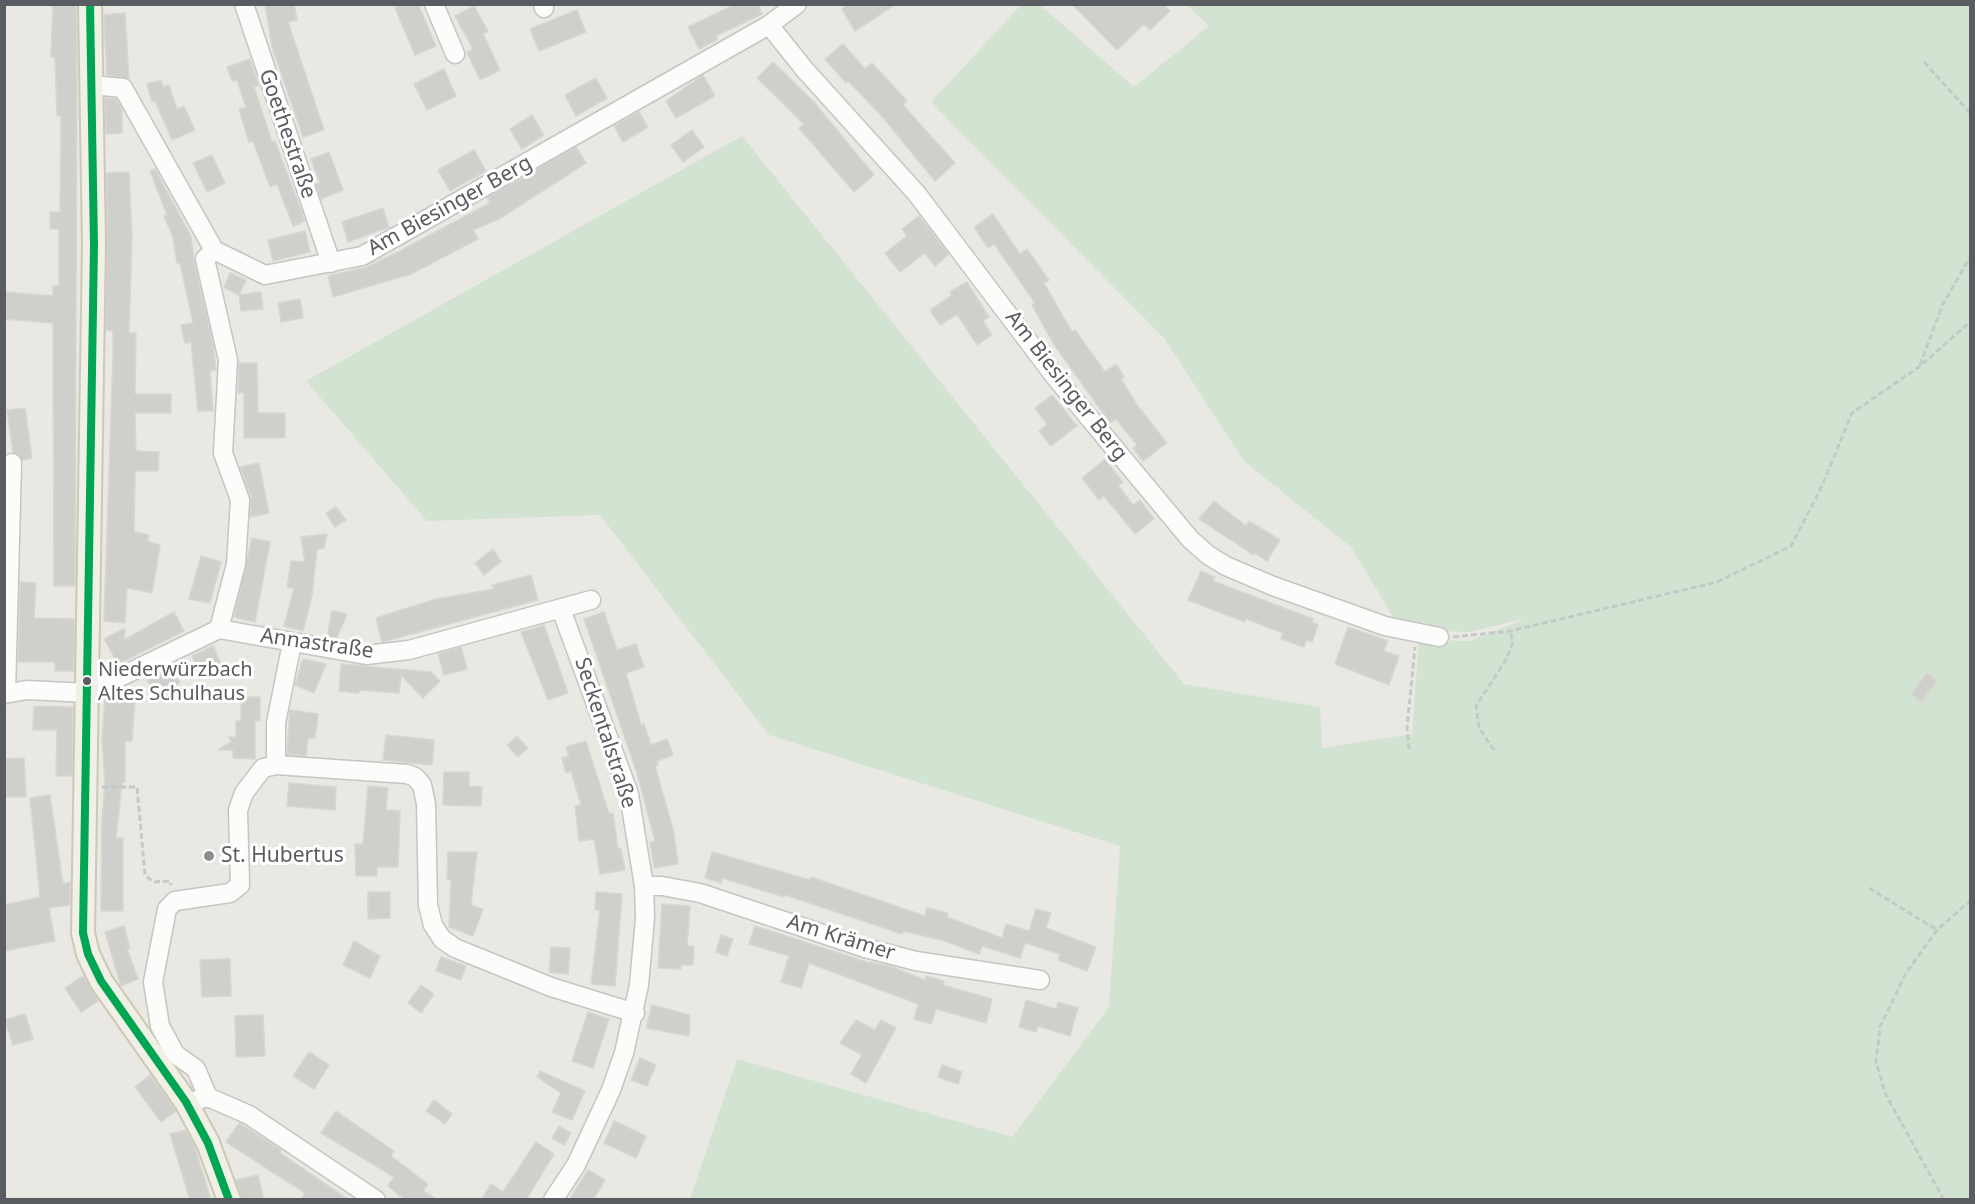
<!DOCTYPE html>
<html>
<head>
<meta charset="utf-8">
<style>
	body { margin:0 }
	#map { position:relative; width:1975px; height:1204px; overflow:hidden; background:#e9e8e3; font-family:"Noto Sans",sans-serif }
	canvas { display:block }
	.frame { position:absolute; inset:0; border:6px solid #595c60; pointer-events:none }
</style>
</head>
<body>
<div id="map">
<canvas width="1975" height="1204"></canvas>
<div class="frame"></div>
</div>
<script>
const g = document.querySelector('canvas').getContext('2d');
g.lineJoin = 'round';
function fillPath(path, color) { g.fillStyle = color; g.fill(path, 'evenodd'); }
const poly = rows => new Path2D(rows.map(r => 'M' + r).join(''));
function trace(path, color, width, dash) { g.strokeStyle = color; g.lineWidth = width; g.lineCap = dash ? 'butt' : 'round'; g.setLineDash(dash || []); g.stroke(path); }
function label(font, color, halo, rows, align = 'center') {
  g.font = font + ' "Noto Sans",sans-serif'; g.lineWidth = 6; g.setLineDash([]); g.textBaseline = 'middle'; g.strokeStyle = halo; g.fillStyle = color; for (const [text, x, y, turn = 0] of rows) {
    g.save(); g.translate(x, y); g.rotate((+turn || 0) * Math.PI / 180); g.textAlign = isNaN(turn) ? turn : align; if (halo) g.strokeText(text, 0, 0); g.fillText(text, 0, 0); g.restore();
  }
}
fillPath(poly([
	[1021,5,1040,5,1134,87,1209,26,1187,5,1970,5,1970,1199,690,1199,737,1059,1012,1137,1109,1007,1120,846,769,735,600,515,427,521,306,381,742,136,1184,684,1320,707,1322,748,1412,734,1419,640,1470,641,1527,618,1470,632,1401,630,1351,547,1244,461,1164,338,931,102]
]), '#d2e4d1');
const building = poly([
	[53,4,76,4,77,35,75,586,54,586,53,323,4,319,4,292,53,296,53,286,59,286,59,229,50,229,50,212,60,212,61,116,57,116,55,57,51,57,53,4],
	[265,4,294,4,297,20,288,22,324,130,303,137,272,47,265,4],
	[403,4,418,4,436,46,415,55,395,8,403,4],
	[736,4,758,4,762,14,716,36,718,39,699,49,688,27,736,4],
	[849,4,896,4,855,31,842,9,849,4],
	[1072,4,1163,4,1170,11,1150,30,1144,24,1117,50,1072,4],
	[474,6,488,31,483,34,500,70,480,80,467,52,473,49,455,16,474,6],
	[577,10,586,32,539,51,530,29,577,10],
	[125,13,129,79,107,75,104,22,104,15,125,13],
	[843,44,865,69,872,63,907,101,903,105,955,163,935,181,880,114,848,81,846,83,825,59,843,44],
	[250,59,259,85,254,87,272,142,275,141,305,221,293,226,277,184,270,187,253,141,249,142,239,109,246,107,237,80,232,81,227,67,250,59],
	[773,62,814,102,874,175,854,192,799,128,804,124,757,78,773,62],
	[444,69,456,96,427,110,414,84,444,69],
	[703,75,715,96,676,118,666,101,703,75],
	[596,78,607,98,576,116,565,95,596,78],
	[161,80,163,87,169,85,177,109,184,106,195,130,172,140,155,101,152,102,147,84,161,80],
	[105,98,116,99,122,109,122,133,106,134,105,98],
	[639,112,648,127,623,142,614,126,639,112],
	[532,115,544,135,522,149,510,129,532,115],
	[692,130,704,147,683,162,671,145,692,130],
	[576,147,586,163,499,219,473,230,478,239,411,274,333,297,328,276,367,267,398,252,490,203,487,198,576,147],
	[474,150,486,171,450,191,438,170,474,150],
	[329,152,343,190,321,199,316,184,320,183,311,159,329,152],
	[212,155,225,183,207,192,193,163,212,155],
	[155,169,191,236,194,261,213,344,216,370,210,371,213,411,198,411,191,342,185,343,181,325,193,323,180,263,177,263,173,237,164,216,167,215,150,171,155,169],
	[129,172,132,238,129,333,136,333,135,394,171,394,171,413,135,413,136,451,159,452,158,471,135,471,134,532,149,535,147,541,160,545,152,593,127,588,125,623,104,621,113,355,113,331,106,330,107,173,129,172],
	[383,208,389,227,348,242,342,222,383,208],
	[993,214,1020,254,1027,249,1049,280,1044,283,1072,332,1075,330,1105,372,1116,364,1124,377,1121,379,1137,405,1167,443,1143,461,1133,448,1137,445,1116,419,1110,423,1053,343,1032,305,1035,303,994,244,988,248,974,227,993,214],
	[919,216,949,254,935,266,925,253,900,272,885,253,907,236,902,229,919,216],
	[305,231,310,252,273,261,268,240,305,231],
	[230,273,246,280,239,295,224,287,230,273],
	[967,282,989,317,983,321,992,335,977,345,957,314,940,325,930,310,952,295,950,292,967,282],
	[261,292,263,309,241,311,239,295,261,292],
	[300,299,303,318,281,322,278,303,300,299],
	[239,363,257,363,258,413,285,413,285,438,244,438,244,393,238,393,239,363],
	[1052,395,1077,426,1051,446,1039,431,1047,424,1035,408,1052,395],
	[25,408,32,458,22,460,13,452,7,410,25,408],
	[1105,459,1123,482,1118,485,1133,505,1140,500,1154,519,1135,534,1104,496,1099,500,1082,478,1105,459],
	[259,463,269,513,250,517,251,497,240,467,259,463],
	[1214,501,1246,526,1249,521,1280,540,1267,561,1255,553,1254,555,1199,519,1214,501],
	[336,507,346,520,335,527,326,513,336,507],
	[327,534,324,548,317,549,312,596,303,631,284,626,294,588,287,587,291,561,305,562,301,537,327,534],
	[252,538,270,542,255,622,234,617,252,538],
	[493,549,501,562,484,575,475,563,493,549],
	[201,556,221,562,210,603,189,599,201,556],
	[1201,571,1215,577,1213,581,1313,619,1312,622,1318,625,1312,642,1306,640,1304,647,1281,639,1283,633,1246,619,1245,622,1188,600,1201,571],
	[531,575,538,600,382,642,376,618,436,599,494,589,492,585,531,575],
	[20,582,36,583,34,618,75,619,74,671,55,671,55,662,18,662,20,582],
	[332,611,347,614,337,638,327,637,332,611],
	[174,612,184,631,118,664,104,639,125,628,124,640,174,612],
	[604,612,617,650,636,644,644,667,626,673,641,725,644,724,651,745,667,739,673,755,657,761,658,765,655,766,674,833,678,864,654,868,650,842,655,841,637,773,584,619,604,612],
	[544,625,568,693,548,700,521,632,544,625],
	[1348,627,1388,641,1384,651,1399,656,1389,685,1335,664,1348,627],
	[213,646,222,666,200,674,192,656,213,646],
	[461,647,467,669,444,675,438,654,461,647],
	[303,659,326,664,314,693,295,685,303,659],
	[341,664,431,672,440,681,423,698,401,675,399,693,359,690,359,693,339,691,341,664],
	[166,667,180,682,163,698,147,681,166,667],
	[1927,673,1937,681,1921,702,1911,694,1927,673],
	[241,697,260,697,260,721,255,721,255,759,233,758,233,750,218,750,231,742,229,737,236,737,236,721,241,721,241,697],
	[105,699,135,701,132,741,125,741,125,782,122,783,116,838,123,838,123,911,101,911,102,820,105,783,102,739,105,699],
	[34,706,73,707,72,776,56,776,57,730,33,730,34,706],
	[290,710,318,714,315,738,308,738,306,756,287,754,290,710],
	[386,735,434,740,432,765,383,760,386,735],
	[517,736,528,748,518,757,507,745,517,736],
	[586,741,609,814,613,813,618,849,621,849,625,870,600,874,594,839,579,841,575,806,581,805,571,771,566,773,562,758,569,756,566,747,586,741],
	[24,758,26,797,6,797,4,759,24,758],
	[444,772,469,772,469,786,482,787,481,806,443,805,444,772],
	[289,783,336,787,335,810,287,806,289,783],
	[368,786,388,788,386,810,400,811,398,867,377,867,377,876,356,876,355,844,363,844,368,786],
	[50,795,63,884,70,882,70,905,49,908,55,941,4,951,4,905,40,897,30,798,50,795],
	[448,852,477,852,471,905,483,909,473,936,449,927,451,880,447,880,448,852],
	[712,852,810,880,811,877,925,916,927,908,948,913,947,917,1002,938,1006,924,1029,931,1036,909,1051,913,1046,928,1096,947,1087,971,1058,960,1060,954,1025,943,1020,958,982,946,979,954,945,941,903,931,902,934,785,895,784,897,722,878,721,883,705,878,712,852],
	[368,892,390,892,390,918,368,919,368,892],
	[596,892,622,894,615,986,591,984,600,910,595,910,596,892],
	[662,904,690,906,687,946,694,946,693,965,681,965,681,969,658,968,662,904],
	[124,926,130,948,127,949,138,979,121,986,105,932,124,926],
	[755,926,867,962,890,966,925,980,926,976,944,981,943,985,992,999,986,1023,936,1009,931,1024,914,1019,918,1004,809,963,801,988,781,982,789,956,749,944,755,926],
	[721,935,733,939,727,956,716,952,721,935],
	[354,941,380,956,370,978,343,965,354,941],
	[551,947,570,948,568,974,549,972,551,947],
	[441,957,466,966,461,980,436,971,441,957],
	[230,959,231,996,202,997,200,960,230,959],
	[83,976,98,1001,81,1012,65,988,83,976],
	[421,985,434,994,421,1013,408,1003,421,985],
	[1026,1000,1056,1009,1058,1002,1078,1008,1070,1036,1038,1026,1036,1032,1019,1027,1026,1000],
	[652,1005,690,1015,689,1036,646,1028,652,1005],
	[588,1012,609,1019,593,1068,572,1061,588,1012],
	[25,1014,33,1039,13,1045,5,1020,25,1014],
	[263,1015,265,1056,236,1057,235,1016,263,1015],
	[856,1020,875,1030,881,1020,896,1028,866,1083,851,1074,862,1055,840,1043,856,1020],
	[309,1052,329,1065,314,1089,293,1076,309,1052],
	[640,1058,656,1065,647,1086,631,1080,640,1058],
	[942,1065,962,1072,958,1084,938,1077,942,1065],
	[540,1071,585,1091,572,1120,552,1112,561,1093,537,1077,540,1071],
	[150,1075,176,1111,161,1122,135,1087,150,1075],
	[434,1100,452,1114,445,1124,426,1111,434,1100],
	[336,1111,394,1151,391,1156,428,1184,423,1191,438,1200,405,1200,388,1186,394,1177,321,1133,336,1111],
	[614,1121,646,1136,636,1158,604,1143,614,1121],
	[239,1123,281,1150,280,1153,349,1200,301,1200,305,1193,226,1142,239,1123],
	[559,1126,571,1133,564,1145,552,1138,559,1126],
	[186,1130,194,1145,211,1200,190,1200,170,1134,186,1130],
	[536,1142,554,1154,526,1200,481,1200,491,1184,503,1192,536,1142],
	[588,1170,605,1180,593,1200,569,1200,588,1170],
	[258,1175,264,1200,242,1200,236,1180,258,1175]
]);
fillPath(building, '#cfcfcc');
trace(building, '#d7d6d2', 1.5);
const minor = poly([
	[244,4,331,263],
	[434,4,455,54],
	[543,4,544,8],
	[769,25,805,70,917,194,1056,378,1190,539,1208,555,1226,566,1273,586,1385,626,1439,637],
	[92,85,123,88,214,250,265,275,362,256,769,25,797,4],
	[214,250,205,259,228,360,223,453,240,500,236,564,219,629],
	[6,693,12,463],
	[4,694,27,690,87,693,219,629,366,655,409,650,591,600],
	[276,765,276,723,292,643],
	[644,886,662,886,700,893,865,948,916,961,1040,980],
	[208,1097,196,1069,175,1054,160,1026,153,982,167,909,175,901,230,893,240,885,238,810,244,793,263,768,276,765,407,774,415,777,422,785,426,804,428,905,433,925,442,939,455,948,551,987,635,1013],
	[197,1100,208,1097,249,1115,376,1200],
	[553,1200,576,1165,611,1090,624,1053,639,985,645,918,644,886,629,794,561,609]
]);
const major = poly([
	[90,4,94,245,83,933,88,954,101,981,186,1102,208,1143,229,1200]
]);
trace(minor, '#c5c5c5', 21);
trace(major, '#cec8b4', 26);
trace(poly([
	[1924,62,1970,113],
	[1920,365,1942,306,1970,257],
	[1453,637,1510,631,1717,582,1791,546,1822,486,1852,413,1919,367,1970,322],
	[1409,749,1407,728,1415,647],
	[1494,750,1479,728,1476,706,1507,658,1513,642,1510,631],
	[102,787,137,787,145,875,153,882,170,881,171,885],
	[1869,888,1937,930],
	[1944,1200,1886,1095,1876,1062,1880,1027,1906,973,1937,930,1970,901]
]), '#c5c9c7', 3, [6, 3]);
trace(minor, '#fcfcfb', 18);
trace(major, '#f1f0e6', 22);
trace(poly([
	[90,4,94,245,83,933,88,954,101,981,186,1102,208,1143,229,1200]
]), '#00a651', 8);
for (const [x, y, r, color] of [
	[87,681,5,"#595c60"],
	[209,856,6,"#8b8d8e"]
]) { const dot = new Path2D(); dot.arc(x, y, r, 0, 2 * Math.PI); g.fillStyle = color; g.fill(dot); trace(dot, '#fff', 2); }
label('20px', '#595c60', '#fff', [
	["Niederwürzbach",98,670],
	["Altes Schulhaus",98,694]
], 'left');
label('21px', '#595c60', '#fff', [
	["Goethestraße",287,134,71],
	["Am Biesinger Berg",450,206,-29],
	["Am Biesinger Berg",1066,386,52],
	["Annastraße",317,644,8],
	["Seckentalstraße",605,733,72],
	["Am Krämer",841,938,17]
]);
label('21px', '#595c60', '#fff', [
	["St. Hubertus",221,856]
], 'left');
</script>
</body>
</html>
